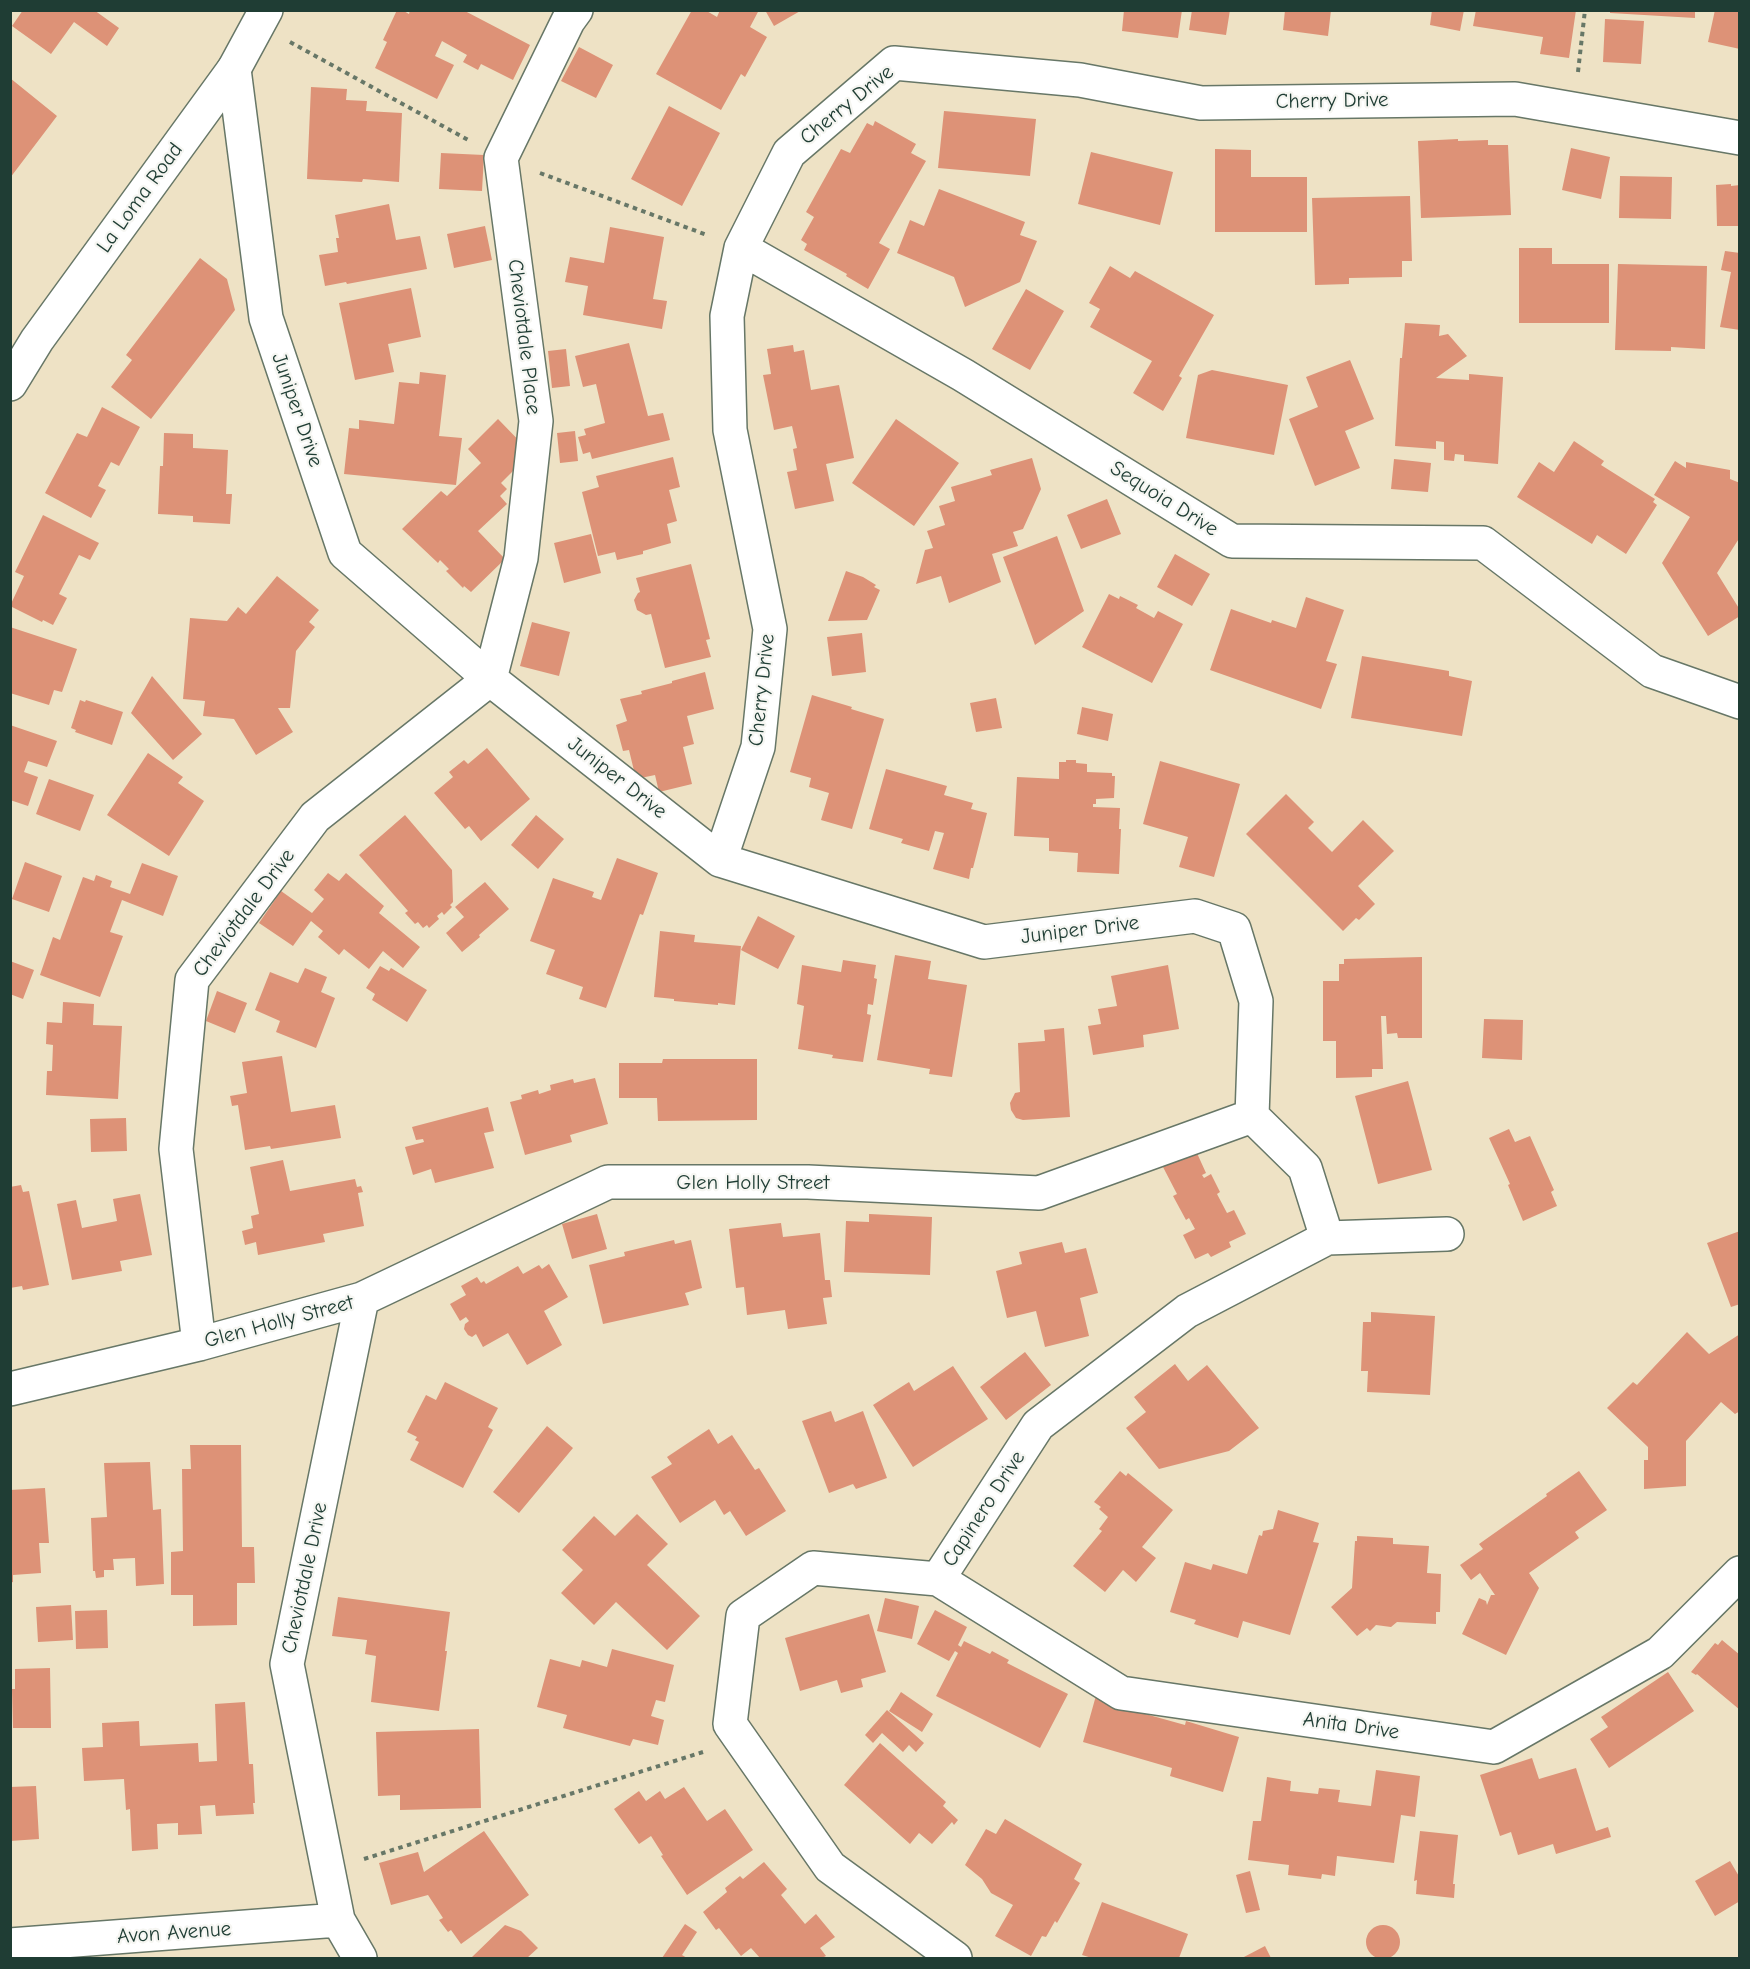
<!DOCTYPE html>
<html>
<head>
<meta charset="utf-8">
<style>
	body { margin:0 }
	#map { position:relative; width:1750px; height:1969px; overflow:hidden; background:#eee2c5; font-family:"Comic Neue",sans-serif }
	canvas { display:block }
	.frame { position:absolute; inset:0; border:12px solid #1f3d34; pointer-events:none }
</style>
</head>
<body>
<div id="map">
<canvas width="1750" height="1969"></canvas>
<div class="frame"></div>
</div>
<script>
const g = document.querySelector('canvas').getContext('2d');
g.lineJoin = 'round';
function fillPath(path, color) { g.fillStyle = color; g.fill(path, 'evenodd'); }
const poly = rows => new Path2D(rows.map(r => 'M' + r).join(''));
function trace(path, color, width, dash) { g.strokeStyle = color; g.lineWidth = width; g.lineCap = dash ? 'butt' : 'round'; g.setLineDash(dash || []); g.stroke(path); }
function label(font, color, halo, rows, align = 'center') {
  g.font = font + ' "Comic Neue",sans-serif'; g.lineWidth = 4.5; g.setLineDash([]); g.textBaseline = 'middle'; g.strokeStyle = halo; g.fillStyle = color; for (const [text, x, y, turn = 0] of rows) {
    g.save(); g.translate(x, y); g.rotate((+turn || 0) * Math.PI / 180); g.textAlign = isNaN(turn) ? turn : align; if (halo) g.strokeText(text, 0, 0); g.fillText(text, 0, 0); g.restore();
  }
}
fillPath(poly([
	[23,10,94,10,119,28,107,46,74,22,51,54,12,26],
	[397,10,402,10,409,14,410,10,463,10,530,45,513,80,481,64,478,70,463,62,467,55,442,41,435,56,454,65,437,99,375,68,387,42,383,40],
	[692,10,705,10,717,17,720,10,759,10,750,27,767,37,745,77,741,74,721,110,656,74],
	[765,10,802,10,774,26],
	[1124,10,1182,10,1178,38,1122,31],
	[1192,10,1230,10,1226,35,1189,30],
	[1285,10,1331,10,1328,36,1283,30],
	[1432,10,1464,10,1460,31,1430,25],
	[1476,10,1576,10,1569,58,1540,54,1543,37,1473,26],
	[1610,10,1695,10,1695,18,1610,13],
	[1715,10,1740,10,1740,49,1708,42],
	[1605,19,1644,21,1641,64,1603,62],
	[579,47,613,65,596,98,561,81],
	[10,78,57,116,10,178],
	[311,87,347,89,346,100,367,101,366,111,402,113,399,182,363,179,362,182,307,179],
	[669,106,720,133,682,206,631,179],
	[944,111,1036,119,1030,176,938,168],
	[875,121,916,144,911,153,926,161,879,243,890,249,868,289,846,276,847,274,804,250,807,244,801,240,814,217,806,212,841,149,850,153,867,123,873,126],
	[1458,139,1458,141,1488,140,1488,145,1508,145,1511,215,1421,218,1418,141],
	[1571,148,1610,157,1601,199,1562,190],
	[1215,149,1251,150,1251,177,1307,177,1307,232,1215,232],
	[1091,152,1173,172,1160,225,1078,204],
	[441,153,484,155,482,191,439,189],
	[1620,176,1672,177,1671,219,1619,218],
	[1731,184,1731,186,1740,185,1740,226,1717,226,1716,185],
	[939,189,1025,222,1020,235,1037,241,1020,282,965,307,954,277,897,253,910,220,924,226],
	[1410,196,1412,261,1402,261,1402,277,1349,278,1349,284,1315,285,1312,198],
	[389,204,396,240,420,236,427,269,347,284,346,282,325,286,319,255,338,252,336,238,339,238,335,215],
	[485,226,492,260,454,268,447,234],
	[610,227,664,237,653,299,667,301,662,329,583,315,588,286,565,282,570,257,604,263],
	[1519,248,1552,248,1552,264,1609,264,1609,323,1519,323],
	[1725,251,1740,253,1740,330,1720,327,1731,272,1721,270],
	[200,258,227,279,235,310,151,419,111,387,132,360,126,355],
	[1618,264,1707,266,1705,349,1671,347,1671,351,1615,350],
	[1110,266,1130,278,1135,271,1214,315,1179,376,1182,378,1163,411,1133,393,1152,361,1090,327,1100,309,1089,303],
	[411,288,421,337,388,344,394,372,355,380,339,303],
	[1026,289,1064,311,1030,370,992,349],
	[1405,323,1440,325,1439,336,1448,334,1467,356,1436,378,1469,380,1469,374,1503,377,1498,464,1464,461,1464,455,1455,454,1454,461,1444,460,1444,442,1436,441,1436,449,1395,446,1400,358,1402,358],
	[629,343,648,416,663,413,670,440,592,459,590,452,583,454,578,437,586,435,584,429,605,423,596,384,583,387,575,356],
	[793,345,794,352,804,350,811,390,839,385,854,458,826,464,834,501,795,509,787,472,797,470,793,449,797,448,792,426,774,430,763,375,771,374,767,349],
	[566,349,570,386,552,388,548,351],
	[1350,360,1374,419,1345,431,1360,468,1315,486,1289,419,1318,407,1306,377],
	[1212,370,1288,385,1274,455,1186,438,1198,375],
	[420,372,446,375,439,436,462,438,456,485,344,474,349,428,359,429,359,420,394,424,399,382,419,384],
	[102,407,140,427,119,466,111,462,98,486,106,490,91,518,45,493,77,433,87,437],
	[498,419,531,453,501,483,507,489,500,496,507,504,478,531,505,559,471,592,464,586,463,588,446,571,449,569,440,560,438,563,402,529,441,491,447,496,481,463,468,449],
	[896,419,959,463,914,526,852,483],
	[575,431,578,461,560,463,557,433],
	[164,433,193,434,193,448,228,450,226,494,232,494,230,524,193,522,193,516,158,514,160,466,163,466],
	[1574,441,1604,461,1601,465,1655,499,1653,502,1657,505,1626,554,1597,535,1592,544,1517,497,1539,462,1554,472],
	[673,457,680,487,669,490,677,521,667,524,671,543,643,551,643,554,617,560,615,552,598,556,582,492,599,487,596,476],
	[1032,458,1041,489,1023,529,1013,532,1018,546,992,554,1001,582,949,603,941,576,916,584,925,550,933,548,927,531,945,525,939,506,955,501,951,487,992,475,990,470],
	[1394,459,1431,463,1428,492,1391,489],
	[1675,461,1686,468,1686,462,1730,470,1730,479,1740,483,1740,537,1717,573,1740,610,1740,616,1708,636,1662,563,1690,517,1654,495],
	[1107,499,1121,534,1081,549,1067,515],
	[43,515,99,543,90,560,79,555,59,594,67,598,53,625,43,620,42,622,10,606,24,576,15,572],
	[591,534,601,573,564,583,554,543],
	[1057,536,1084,611,1035,645,1003,557],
	[1175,554,1210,574,1192,606,1157,587],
	[691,564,710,639,706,640,711,657,665,668,651,614,646,615,637,610,634,600,638,593,640,592,636,578],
	[846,571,863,577,876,585,874,587,880,590,867,620,828,621],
	[277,576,319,610,309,622,315,627,296,651,290,708,278,708,293,732,256,755,234,719,203,716,205,701,183,699,190,618,227,621,238,607,246,614],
	[1109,594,1119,599,1120,596,1138,605,1136,608,1154,618,1158,611,1183,624,1152,683,1082,647],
	[1306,597,1344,610,1326,661,1337,664,1321,709,1210,670,1231,609,1271,623,1272,620,1296,628],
	[532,622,570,632,559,676,520,666],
	[10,627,77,649,62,692,54,690,49,705,10,693],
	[862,633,866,672,832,676,827,637],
	[1362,656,1449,671,1449,676,1472,681,1462,736,1351,718],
	[705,672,714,709,687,716,694,744,683,747,692,784,659,792,655,775,636,779,629,750,623,751,616,725,627,721,620,699,642,694,641,691,672,683,672,681],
	[152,676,202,734,173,760,131,713],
	[812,695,852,707,851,709,884,719,852,829,821,820,829,793,809,787,811,778,790,772],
	[996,698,1002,728,976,732,970,703],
	[80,700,85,702,86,700,123,712,112,745,75,732,76,730,71,728],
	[1082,707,1113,714,1108,741,1077,734],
	[10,725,57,741,47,767,28,761,24,772,38,777,28,806,10,800],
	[487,748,530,799,481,841,469,826,465,829,434,793,453,777,449,772,464,760,468,764],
	[148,753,183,777,178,783,204,801,169,856,107,815],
	[1066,760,1076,760,1076,763,1087,764,1087,772,1112,773,1112,776,1115,776,1114,798,1096,799,1096,804,1093,804,1093,807,1120,808,1119,829,1121,829,1119,874,1077,872,1078,853,1049,851,1049,838,1014,836,1017,777,1059,779,1059,762,1066,762],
	[1160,761,1240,784,1214,877,1179,867,1188,837,1143,824],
	[886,769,947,786,944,795,973,803,971,809,987,813,973,868,971,868,969,879,933,869,944,833,935,831,929,851,901,843,903,839,869,829],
	[49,779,94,795,80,831,36,814],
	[1286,794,1314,822,1308,828,1332,852,1363,820,1394,851,1358,886,1375,904,1359,920,1356,918,1343,931,1246,834],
	[405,815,452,870,453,902,450,905,452,907,444,915,442,912,437,916,439,919,429,928,427,925,423,928,418,922,415,924,405,913,408,911,359,855],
	[536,815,564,839,538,869,511,845],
	[617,858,658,873,643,915,640,914,606,1008,579,999,583,987,546,974,555,950,530,941,553,878,594,892,592,897,601,900],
	[25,862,62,876,49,912,12,899],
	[142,863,178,876,163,916,122,900,110,932,123,936,100,997,40,975,53,937,60,940,83,877,94,881,96,875,112,881,110,887,130,894],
	[328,873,339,881,346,873,384,906,379,913,420,947,403,968,383,951,369,969,344,949,339,955,318,937,323,931,311,921,293,946,259,923,281,891,312,913,324,899,314,890],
	[485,882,509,909,479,935,480,937,462,952,446,933,464,917,455,907],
	[758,916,795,936,778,969,741,950],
	[660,931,695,935,694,942,741,946,735,1005,718,1003,718,1005,674,1001,674,999,654,997],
	[895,955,931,961,928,979,967,985,952,1077,929,1074,930,1069,877,1060],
	[1422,957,1422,1038,1398,1038,1397,1033,1387,1034,1386,1016,1381,1016,1383,1069,1372,1069,1372,1077,1336,1078,1336,1041,1323,1041,1323,981,1339,981,1339,964,1344,964,1344,959],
	[843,960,876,965,874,978,877,979,873,1005,868,1004,867,1014,871,1015,863,1062,832,1058,833,1055,798,1049,804,1006,797,1004,802,965,841,972],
	[10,961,34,970,23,999,10,994],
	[1168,965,1179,1029,1143,1035,1144,1047,1093,1055,1088,1026,1101,1024,1098,1009,1117,1006,1111,976],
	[380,966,389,971,391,968,427,990,407,1022,372,1000,375,994,366,988],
	[305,968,327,977,321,992,335,998,316,1048,276,1032,280,1021,255,1010,270,972,298,983],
	[217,991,247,1003,235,1033,206,1021],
	[63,1002,94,1004,93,1025,122,1026,118,1099,46,1095,47,1071,52,1071,53,1045,46,1044,47,1022,62,1023],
	[1484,1019,1523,1020,1522,1060,1482,1058],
	[1064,1028,1070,1117,1023,1120,1016,1118,1011,1110,1010,1103,1015,1093,1020,1092,1018,1043,1045,1041,1044,1030],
	[282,1056,291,1112,335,1105,341,1138,271,1149,270,1146,245,1150,238,1105,232,1106,230,1096,247,1093,242,1062],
	[663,1059,757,1059,757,1120,658,1121,657,1098,619,1098,619,1063,662,1063],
	[595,1078,608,1124,570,1135,572,1142,525,1155,510,1102,522,1099,521,1095,538,1090,539,1094,551,1090,550,1085,573,1079,574,1083],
	[1408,1081,1432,1170,1378,1184,1355,1096],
	[488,1107,494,1131,484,1133,494,1168,435,1183,431,1169,413,1175,405,1147,424,1142,423,1139,416,1140,412,1127],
	[126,1118,127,1151,91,1152,90,1119],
	[1509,1129,1515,1142,1530,1136,1554,1190,1551,1192,1557,1206,1523,1221,1508,1185,1510,1184,1489,1138],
	[1196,1151,1206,1173,1202,1175,1204,1178,1211,1174,1220,1192,1217,1194,1227,1213,1234,1210,1246,1234,1229,1242,1231,1247,1211,1257,1208,1253,1195,1259,1183,1235,1195,1229,1189,1218,1186,1220,1173,1196,1177,1194,1163,1167],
	[283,1160,290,1191,355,1179,357,1187,361,1186,363,1192,358,1193,364,1226,323,1234,325,1242,258,1255,256,1242,245,1245,242,1231,253,1228,251,1216,259,1214,250,1167],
	[21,1185,23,1192,29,1191,49,1285,23,1290,22,1286,10,1288,10,1187],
	[140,1194,152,1255,120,1261,122,1271,72,1280,57,1204,76,1200,82,1228,117,1221,113,1199],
	[597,1214,607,1249,572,1259,562,1224],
	[869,1214,932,1217,930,1275,844,1272,846,1221,869,1222],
	[781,1223,783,1237,820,1233,825,1280,830,1280,832,1297,823,1298,827,1324,788,1329,785,1310,747,1315,744,1287,736,1288,729,1229],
	[1740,1231,1740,1304,1731,1307,1707,1243],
	[674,1240,675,1244,691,1240,702,1288,685,1293,689,1305,603,1324,589,1265,625,1256,624,1252],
	[1062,1242,1065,1253,1086,1248,1098,1293,1080,1298,1089,1336,1045,1347,1036,1311,1007,1318,996,1271,1022,1264,1019,1252],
	[549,1264,568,1297,544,1311,562,1345,527,1365,508,1333,483,1347,476,1334,472,1337,468,1335,464,1329,465,1324,469,1321,466,1317,460,1321,450,1304,466,1295,461,1286,477,1277,481,1283,484,1281,486,1284,518,1266,523,1274,539,1265,542,1269],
	[1371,1312,1435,1316,1430,1395,1367,1392,1368,1371,1361,1371,1363,1322,1371,1322],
	[1687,1332,1709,1354,1740,1334,1740,1411,1735,1414,1721,1402,1686,1441,1686,1486,1644,1489,1644,1460,1648,1460,1648,1447,1607,1408,1633,1382,1637,1385],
	[1025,1352,1051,1385,1006,1420,980,1387],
	[1175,1364,1188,1381,1207,1365,1259,1428,1229,1451,1159,1469,1126,1428,1146,1412,1134,1397],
	[953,1366,988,1419,913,1467,873,1405,909,1382,914,1391],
	[445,1382,498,1408,488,1427,493,1430,463,1488,410,1460,419,1442,415,1440,417,1437,407,1432,426,1395,436,1400],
	[831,1411,835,1422,863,1411,887,1478,856,1489,853,1484,829,1493,802,1421],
	[547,1426,573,1448,519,1513,493,1492],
	[709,1429,718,1444,732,1435,755,1470,759,1468,786,1511,746,1536,730,1511,724,1515,715,1500,680,1523,651,1477,672,1464,667,1457],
	[190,1445,241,1445,242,1547,254,1547,255,1583,237,1583,237,1625,193,1626,193,1595,171,1595,171,1552,183,1551,182,1469,191,1469],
	[150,1462,153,1510,161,1509,164,1584,136,1586,135,1558,113,1559,114,1570,104,1570,104,1577,96,1578,95,1571,93,1571,91,1518,107,1517,104,1463],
	[1120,1471,1126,1476,1128,1473,1173,1510,1142,1547,1156,1558,1136,1582,1123,1570,1105,1592,1073,1566,1102,1531,1099,1529,1108,1517,1099,1509,1101,1507,1094,1502],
	[1579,1471,1607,1510,1575,1532,1579,1538,1529,1573,1539,1588,1506,1655,1462,1634,1479,1598,1486,1601,1487,1605,1491,1595,1495,1595,1480,1573,1471,1580,1460,1565,1483,1549,1479,1544,1547,1496,1546,1494],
	[45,1488,49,1543,39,1543,41,1573,13,1575,13,1582,10,1583,10,1490],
	[1278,1510,1319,1523,1313,1542,1319,1543,1290,1635,1243,1621,1238,1638,1194,1624,1196,1620,1170,1612,1185,1562,1211,1570,1213,1564,1247,1574,1259,1535,1262,1536,1263,1531,1273,1529],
	[637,1514,668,1544,647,1565,700,1616,667,1650,616,1602,594,1625,561,1593,583,1570,562,1550,594,1516,615,1536],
	[1357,1536,1393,1538,1393,1544,1429,1546,1427,1573,1441,1574,1440,1612,1436,1612,1436,1624,1397,1622,1391,1627,1376,1625,1370,1631,1367,1628,1357,1636,1331,1607,1352,1588,1355,1541,1357,1541],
	[338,1597,450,1612,445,1651,447,1651,439,1711,371,1702,376,1656,365,1654,367,1640,332,1636],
	[885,1598,919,1606,912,1639,877,1631],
	[71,1605,73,1640,38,1642,36,1607],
	[107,1610,108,1648,76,1649,75,1611],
	[935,1610,967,1627,958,1645,961,1647,964,1641,990,1654,992,1651,1009,1660,1007,1663,1068,1694,1040,1748,936,1696,958,1653,955,1651,949,1661,917,1644],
	[869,1614,886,1672,861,1679,863,1687,841,1693,837,1680,800,1691,785,1638],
	[1722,1640,1740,1655,1740,1710,1697,1674,1696,1675,1691,1672,1715,1643,1718,1645],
	[612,1649,674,1665,665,1702,656,1700,651,1716,664,1720,658,1745,633,1739,630,1746,563,1728,567,1715,537,1707,550,1659,580,1667,582,1660,607,1667],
	[50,1668,51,1728,13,1728,12,1689,15,1689,15,1669],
	[1668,1672,1694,1711,1609,1768,1590,1739,1608,1727,1601,1717],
	[901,1692,933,1714,922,1732,889,1711],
	[1097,1692,1131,1710,1185,1725,1186,1721,1239,1737,1223,1792,1170,1776,1172,1768,1083,1742],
	[245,1702,249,1764,253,1764,255,1803,253,1803,254,1814,216,1816,215,1805,200,1806,202,1834,178,1835,178,1823,157,1824,158,1849,132,1851,130,1809,126,1810,124,1779,84,1781,82,1748,103,1747,102,1723,139,1721,140,1746,198,1743,199,1762,217,1761,215,1704],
	[887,1710,924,1743,916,1752,909,1745,903,1752,882,1733,873,1743,865,1735],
	[479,1729,481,1808,400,1810,400,1795,378,1796,376,1732],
	[880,1743,946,1802,943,1806,958,1820,954,1825,952,1822,932,1844,919,1833,910,1844,844,1785],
	[1532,1758,1539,1779,1576,1768,1596,1831,1608,1827,1611,1837,1556,1854,1553,1844,1518,1855,1511,1832,1500,1836,1480,1775],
	[1376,1770,1420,1776,1415,1817,1401,1815,1394,1863,1337,1856,1335,1876,1322,1874,1321,1879,1288,1875,1289,1865,1248,1860,1253,1821,1261,1821,1267,1777,1291,1781,1290,1791,1318,1794,1319,1788,1340,1790,1338,1802,1371,1806],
	[36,1786,39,1839,10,1841,10,1787],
	[684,1787,707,1821,725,1809,753,1850,687,1895,661,1856,663,1855,651,1836,639,1844,614,1809,639,1791,646,1801,660,1791,665,1799],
	[1005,1819,1082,1864,1074,1879,1080,1883,1057,1923,1055,1921,1046,1937,1042,1936,1031,1956,995,1936,1013,1905,991,1893,982,1879,965,1865,986,1829,996,1834],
	[484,1831,529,1895,461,1944,451,1930,448,1932,439,1920,443,1918,428,1895,391,1905,379,1863,418,1852,424,1872],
	[1420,1831,1458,1835,1453,1884,1455,1884,1454,1898,1416,1894,1417,1880,1414,1881],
	[1730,1861,1740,1878,1740,1901,1715,1916,1695,1881],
	[764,1862,787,1889,781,1895,805,1924,816,1914,835,1937,820,1948,826,1956,822,1958,760,1958,751,1948,741,1956,719,1928,716,1930,703,1912,727,1892,725,1888,740,1876,743,1879],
	[1250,1871,1260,1910,1246,1913,1236,1875],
	[1102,1902,1188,1934,1179,1958,1092,1958,1082,1955],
	[685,1924,697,1932,682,1955,687,1958,662,1958],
	[505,1925,521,1931,538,1948,527,1958,471,1958],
	'1366 1942a17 17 0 1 1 34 0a17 17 0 1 1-34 0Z',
	[1265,1946,1271,1958,1242,1958]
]), '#dd9277');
const minor = poly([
	[234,69,266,318,345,553,490,679,720,860,984,942,1195,916,1234,929,1256,1001,1252,1116],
	[741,248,963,375,1232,541,1483,543,1652,671,1740,702],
	[720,860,758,747,770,629,730,430,727,316,741,248,789,153,894,63,1080,80,1201,103,1515,99,1740,138],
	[1252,1116,1305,1168,1327,1238,1447,1234],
	[199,1344,176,1149,192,980,315,817,490,679,521,558,536,421,501,158,568,21,576,10],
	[10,1389,199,1344,362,1299,608,1182,808,1182,1039,1193,1252,1116],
	[938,1579,1121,1693,1494,1747,1660,1653,1740,1573],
	[10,1945,338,1920],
	[360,1958,338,1920,287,1664,362,1299],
	[955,1958,830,1867,730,1724,743,1616,813,1568,938,1579,1038,1425,1187,1311,1327,1238]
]);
const tertiary = poly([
	[10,384,37,340,234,69,266,10]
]);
trace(minor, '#677767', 36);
trace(tertiary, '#677767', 36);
trace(poly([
	[290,42,470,141],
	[1578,72,1585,10],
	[540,173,707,235],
	[364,1859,703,1752]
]), '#677767', 4, [4.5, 4.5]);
trace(minor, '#fff', 33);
trace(tertiary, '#fff', 33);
label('21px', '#1f3d34', '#f6f6f2', [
	["Cherry Drive",1332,101,-1],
	["Cherry Drive",847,105,-39],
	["La Loma Road",140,198,-54],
	["Cheviotdale Place",524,337,83],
	["Juniper Drive",297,410,71],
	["Sequoia Drive",1164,499,32],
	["Cherry Drive",762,690,-84],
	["Juniper Drive",617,778,38],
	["Cheviotdale Drive",244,913,-53],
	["Juniper Drive",1080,930,-7],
	["Glen Holly Street",753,1183],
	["Glen Holly Street",279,1322,-15],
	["Capinero Drive",984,1509,-57],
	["Cheviotdale Drive",305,1578,-78],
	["Anita Drive",1351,1726,8],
	["Avon Avenue",174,1933,-4]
]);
</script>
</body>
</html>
